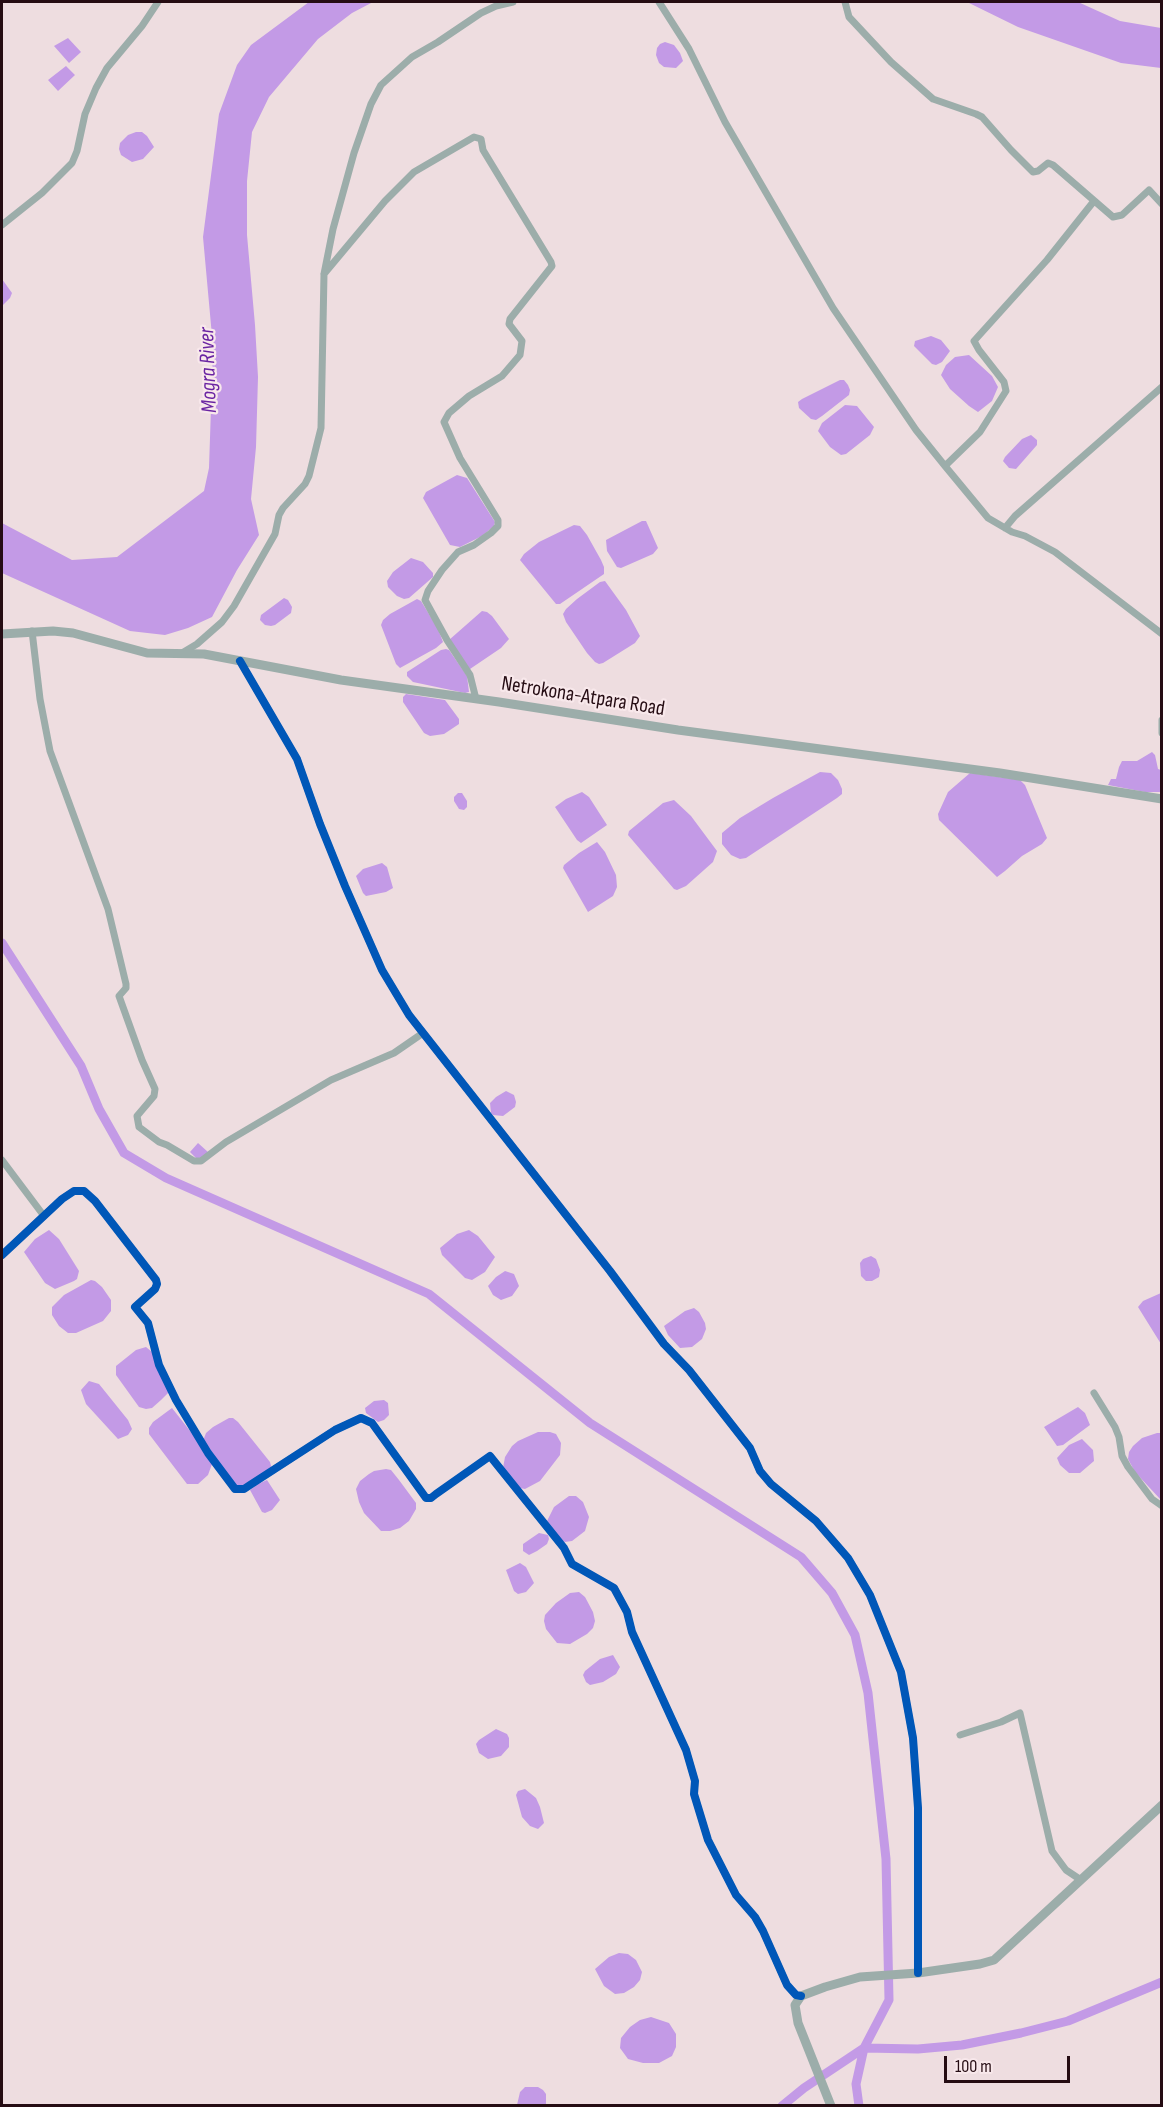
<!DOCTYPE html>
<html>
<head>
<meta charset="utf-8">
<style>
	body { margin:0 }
	#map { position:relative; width:1163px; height:2107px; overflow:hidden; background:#eedde0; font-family:"Sofia Sans Condensed",sans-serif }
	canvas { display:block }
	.frame { position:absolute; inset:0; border:3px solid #250c13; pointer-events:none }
	.scale { position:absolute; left:944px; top:2056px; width:126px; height:27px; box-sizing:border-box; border:3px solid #250c13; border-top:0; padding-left:8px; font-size:18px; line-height:21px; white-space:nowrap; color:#250c13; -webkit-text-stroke:4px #f8e8eb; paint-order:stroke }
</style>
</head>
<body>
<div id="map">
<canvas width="1163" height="2107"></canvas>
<div class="frame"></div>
<div class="scale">100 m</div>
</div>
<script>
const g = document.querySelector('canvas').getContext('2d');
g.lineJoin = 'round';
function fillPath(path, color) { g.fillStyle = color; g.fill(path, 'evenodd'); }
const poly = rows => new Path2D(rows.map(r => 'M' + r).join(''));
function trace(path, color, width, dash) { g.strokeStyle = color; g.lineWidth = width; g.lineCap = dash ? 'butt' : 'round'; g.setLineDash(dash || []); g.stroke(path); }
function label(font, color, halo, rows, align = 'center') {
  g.font = font + ' "Sofia Sans Condensed",sans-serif'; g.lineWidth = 4.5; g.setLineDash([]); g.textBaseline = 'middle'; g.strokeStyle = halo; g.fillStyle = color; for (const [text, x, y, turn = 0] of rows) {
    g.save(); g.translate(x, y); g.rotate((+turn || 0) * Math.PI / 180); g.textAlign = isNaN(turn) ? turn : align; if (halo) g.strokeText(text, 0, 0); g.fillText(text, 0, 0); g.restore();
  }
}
fillPath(poly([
	[309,2,373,2,352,13,318,39,269,97,252,132,247,181,247,235,255,325,258,377,256,447,251,499,259,535,237,570,212,617,188,628,165,635,130,631,2,573,2,523,72,560,117,557,204,491,209,468,213,347,203,237,219,114,237,65,251,45],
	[967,2,1078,2,1120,21,1161,28,1161,68,1121,63,1018,27],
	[68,38,81,52,69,63,54,46],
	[665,42,674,45,680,53,683,61,676,68,664,67,659,63,656,55,657,48,660,44],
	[66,66,75,75,58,91,48,80],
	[136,132,142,132,147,136,154,147,143,159,132,162,121,155,119,149,120,143,128,135],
	[2,279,12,293,10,298,2,306],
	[931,336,941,340,950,351,942,362,936,365,932,364,914,346,915,341],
	[969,355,992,376,998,387,992,401,978,412,969,406,950,389,941,375,946,365,955,357],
	[840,380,844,380,848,385,850,390,849,395,822,416,816,420,811,419,799,408,798,402,802,399],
	[845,405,857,406,874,427,870,435,846,454,841,455,830,447,818,431,822,423],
	[1031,435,1037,440,1037,445,1016,469,1009,468,1003,461,1005,457,1022,439],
	[457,475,467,478,495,522,494,526,482,536,460,547,450,545,423,498,426,492],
	[642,521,646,521,658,548,653,554,621,568,617,567,607,551,606,540],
	[574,525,580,526,587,535,601,560,604,567,604,574,560,604,556,604,520,560,524,554,539,542],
	[411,558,423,562,433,573,433,577,409,598,404,599,397,596,388,587,387,581,393,572],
	[605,581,626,610,640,636,635,643,603,663,599,664,595,662,587,653,566,622,563,614,566,609,577,599,600,582],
	[284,598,288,600,292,607,291,613,275,625,271,626,265,625,260,620,261,615],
	[417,599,421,601,438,629,443,642,436,648,400,668,396,664,381,625,383,620,390,614],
	[482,611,487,612,492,616,509,639,501,648,470,669,467,668,449,640],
	[446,649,449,650,467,676,469,692,465,693,413,682,407,676,407,672,441,650],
	[406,694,445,700,459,719,459,724,444,734,430,736,424,733,403,702,403,697],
	[1152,752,1155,755,1158,769,1161,770,1161,792,1145,792,1108,785,1111,779,1116,779,1119,767,1122,761,1137,761],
	[820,772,831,773,838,780,842,789,842,794,837,798,746,858,740,859,731,855,722,844,722,833,740,818,773,798],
	[970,773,1020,780,1025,785,1047,838,1042,844,1022,856,1005,871,997,877,939,820,938,814,948,792],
	[582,792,589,797,607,825,581,843,577,840,555,807,566,799],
	[458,793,462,793,467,801,467,807,464,810,459,809,454,801,454,797],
	[674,800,691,816,717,851,713,862,686,886,677,890,674,889,628,835,629,831,663,803],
	[597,842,605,852,616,875,617,887,613,896,588,912,563,868,564,865,579,853],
	[382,863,387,867,393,888,386,892,366,896,363,893,356,876,363,869],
	[506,1091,514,1095,516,1102,515,1107,503,1116,493,1115,491,1113,490,1103,496,1097],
	[198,1143,208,1152,203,1158,197,1159,190,1152],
	[49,1230,59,1239,79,1271,77,1279,74,1281,55,1289,45,1283,24,1252,35,1239],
	[469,1230,478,1236,495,1257,485,1272,472,1280,465,1278,442,1255,440,1248,457,1234],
	[871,1256,876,1259,880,1270,879,1277,872,1281,866,1281,861,1276,860,1263,863,1259],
	[505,1271,514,1274,519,1286,512,1296,501,1300,493,1295,488,1286,496,1277],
	[91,1280,95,1281,102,1287,111,1300,111,1311,103,1321,76,1333,68,1333,59,1326,52,1315,52,1307,64,1295],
	[1161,1293,1161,1344,1138,1307,1143,1301],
	[694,1308,699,1312,705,1323,706,1329,702,1339,692,1347,680,1348,668,1335,664,1326,685,1311],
	[146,1347,152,1352,169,1389,168,1393,161,1400,152,1408,146,1409,139,1407,116,1375,116,1366,136,1350],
	[89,1381,99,1384,128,1420,132,1429,128,1435,118,1439,86,1404,81,1390],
	[384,1400,388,1403,389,1415,384,1420,378,1422,366,1413,365,1408,374,1401],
	[1078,1407,1085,1413,1090,1425,1063,1445,1057,1446,1044,1427],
	[172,1408,194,1436,212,1464,208,1475,198,1484,187,1484,149,1434,149,1428,153,1422],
	[229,1418,233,1418,238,1422,270,1462,271,1466,270,1469,245,1487,237,1488,203,1441,206,1433,213,1427],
	[538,1432,550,1432,556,1434,561,1443,560,1455,540,1481,525,1489,520,1488,503,1468,505,1457,512,1446,518,1441],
	[1157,1433,1161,1433,1161,1500,1135,1472,1128,1459,1129,1452,1133,1446,1142,1438],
	[1082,1439,1093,1450,1094,1461,1080,1473,1069,1473,1060,1465,1057,1458,1069,1445],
	[386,1469,391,1470,399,1480,416,1503,416,1509,409,1521,400,1528,390,1531,381,1531,364,1513,359,1502,356,1489,360,1481,369,1474,374,1471],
	[267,1480,280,1500,272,1510,265,1513,262,1512,250,1490,258,1484],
	[569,1496,576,1496,583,1502,589,1517,585,1531,572,1541,565,1542,561,1540,547,1521,554,1507],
	[539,1533,548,1535,549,1539,547,1544,537,1551,529,1555,523,1551,523,1544],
	[520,1563,526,1567,534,1583,526,1592,518,1594,514,1591,506,1570],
	[579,1592,585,1597,593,1612,595,1621,593,1628,587,1634,570,1644,557,1643,546,1629,544,1621,545,1615,556,1603,570,1593],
	[613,1655,620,1667,616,1674,603,1682,590,1685,586,1682,583,1675,585,1671,600,1659],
	[496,1729,507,1734,509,1738,509,1747,501,1756,488,1759,479,1753,476,1744,479,1740],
	[525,1789,536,1798,540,1807,544,1823,538,1829,530,1826,522,1817,516,1795,518,1791],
	[619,1953,628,1954,636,1960,642,1972,640,1980,634,1987,624,1993,615,1994,604,1986,595,1969,609,1957],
	[651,2017,669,2023,676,2034,676,2047,672,2056,659,2063,643,2063,628,2059,620,2048,621,2038,630,2027,640,2020],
	[525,2087,538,2087,543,2090,546,2094,546,2105,517,2105,520,2092]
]), '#c39ae6');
trace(poly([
	[2,943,81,1066,99,1109,124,1153,166,1178,429,1294,590,1423,801,1557,832,1593,855,1635,868,1693,886,1859,889,2000,864,2048,856,2084,859,2106],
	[782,2106,804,2088,864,2048,918,2049,962,2045,1021,2033,1068,2021,1162,1982]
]), '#c39ae6', 9);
trace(poly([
	[659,2,689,49,725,122,833,308,916,430,945,466,988,518,1012,532,1025,536,1055,552,1162,634],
	[845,2,849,17,891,62,933,99,976,114,982,117,1011,150,1033,172,1038,171,1048,163,1053,165,1113,217,1122,215,1149,190,1162,204],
	[2,225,42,193,72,163,77,151,85,114,96,88,107,68,142,26,158,2],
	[324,274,385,201,414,172,474,137,481,139,483,150,551,262,552,266,510,319,509,324,522,341,520,355,502,376,469,396,449,413,444,422,460,458,498,520,498,526,491,533,474,545,458,552,442,570,428,591,425,600,447,640,470,675,476,699],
	[945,466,980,432,1006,391,1004,382,979,350,974,341,1047,260,1094,201],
	[1005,528,1015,516,1162,387],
	[32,631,40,699,50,751,108,909,126,984,126,988,119,996,142,1060,155,1089,154,1096,137,1116,139,1127,159,1142,167,1145,194,1161,201,1161,226,1142,331,1080,394,1053,423,1033],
	[182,653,197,644,222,622,234,606,275,534,279,515,283,508,305,484,309,476,321,428,324,274,333,229,354,153,371,104,381,85,412,57,438,42,481,13,496,6,513,2],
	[240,661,297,759,320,824,345,886,382,970,409,1015,610,1271,664,1344,689,1370,750,1448,760,1471,771,1484,816,1521,848,1558,870,1595,901,1672,913,1738,918,1808,918,1973],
	[1162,720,1162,733],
	[2,1160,44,1216],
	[2,1255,62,1199,74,1191,84,1191,95,1201,156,1280,157,1284,155,1289,135,1307,148,1323,159,1365,176,1400,208,1453,235,1489,244,1489,250,1485,335,1430,361,1418,372,1423,426,1498,431,1498,436,1494,490,1456,564,1548,572,1564,614,1588,627,1612,632,1632,686,1750,695,1781,694,1794,708,1840,736,1895,755,1917,763,1931,787,1985,796,1995,801,1996],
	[1094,1393,1115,1427,1119,1437,1122,1456,1128,1467,1152,1499,1162,1506],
	[960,1735,1001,1722,1020,1713,1052,1851,1066,1870,1081,1880]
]), '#9cadaa', 7);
trace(poly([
	[2,634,53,631,73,633,147,653,204,654,341,680,499,702,678,730,1000,773,1162,799],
	[831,2106,798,2023,795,2005,801,1996,825,1987,860,1977,918,1973,980,1964,994,1960,1162,1805]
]), '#9cadaa', 9);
trace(poly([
	[240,661,297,759,320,824,345,886,382,970,409,1015,610,1271,664,1344,689,1370,750,1448,760,1471,771,1484,816,1521,848,1558,870,1595,901,1672,913,1738,918,1808,918,1973],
	[2,1255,62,1199,74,1191,84,1191,95,1201,156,1280,157,1284,155,1289,135,1307,148,1323,159,1365,176,1400,208,1453,235,1489,244,1489,250,1485,335,1430,361,1418,372,1423,426,1498,431,1498,436,1494,490,1456,564,1548,572,1564,614,1588,627,1612,632,1632,686,1750,695,1781,694,1794,708,1840,736,1895,755,1917,763,1931,787,1985,796,1995,801,1996]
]), '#0057b8', 8);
label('21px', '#250c13', '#f8e8eb', [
	["Netrokona-Atpara Road",583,697,9]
]);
label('italic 22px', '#6a24a2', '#f8e8eb', [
	["Mogra River",209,370,-92]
]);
</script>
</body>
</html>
